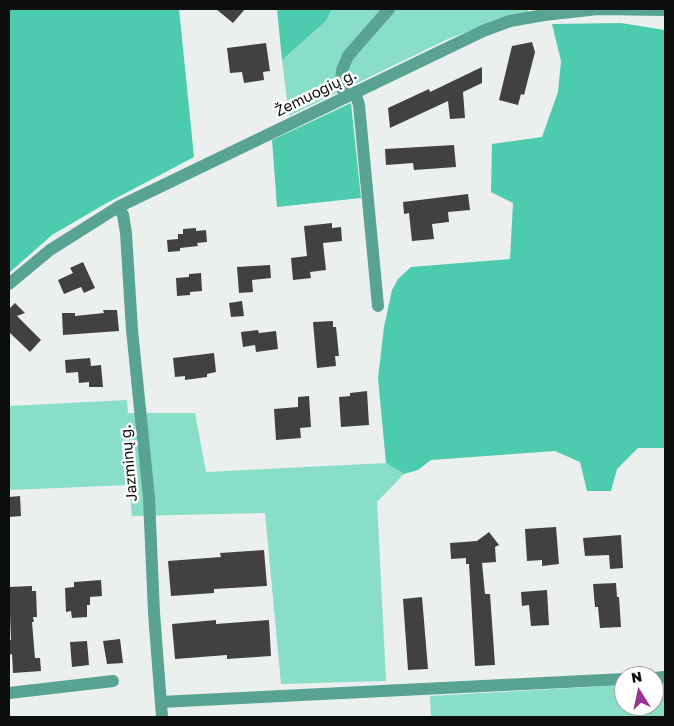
<!DOCTYPE html>
<html>
<head>
<meta charset="utf-8">
<style>
	body { margin:0 }
	#map { position:relative; width:674px; height:726px; overflow:hidden; background:#ebf0ee; font-family:"Golos Text",sans-serif }
	canvas { display:block }
	.frame { position:absolute; inset:0; border:10px solid #0c0e0d; pointer-events:none }
	.north { position:absolute; left:614px; top:666px; width:50px; height:50px; box-sizing:border-box; background:#fff; border:1px solid #9e9f9e; border-radius:50%; rotate:350deg; font-size:14px; font-weight:700; line-height:20px; text-align:center; color:#0c0e0d }
	.north::after { content:''; display:block; margin:auto; width:18px; height:22px; background:#983398; clip-path:polygon(50% 0,100% 100%,50% 72%,0 100%) }
</style>
</head>
<body>
<div id="map">
<canvas width="674" height="726"></canvas>
<div class="frame"></div>
<div class="north">N</div>
</div>
<script>
const g = document.querySelector('canvas').getContext('2d');
g.lineJoin = 'round';
function fillPath(path, color) { g.fillStyle = color; g.fill(path, 'evenodd'); }
const poly = rows => new Path2D(rows.map(r => 'M' + r).join(''));
function trace(path, color, width, dash) { g.strokeStyle = color; g.lineWidth = width; g.lineCap = dash ? 'butt' : 'round'; g.setLineDash(dash || []); g.stroke(path); }
function label(font, color, halo, rows, align = 'center') {
  g.font = font + ' "Golos Text",sans-serif'; g.lineWidth = 5; g.setLineDash([]); g.textBaseline = 'middle'; g.strokeStyle = halo; g.fillStyle = color; for (const [text, x, y, turn = 0] of rows) {
    g.save(); g.translate(x, y); g.rotate((+turn || 0) * Math.PI / 180); g.textAlign = isNaN(turn) ? turn : align; if (halo) g.strokeText(text, 0, 0); g.fillText(text, 0, 0); g.restore();
  }
}
fillPath(poly([
	[332,9,528,9,528,12,502,18,448,39,289,116,282,60,326,21],
	[127,400,128,413,195,413,206,472,386,463,404,474,377,502,386,681,281,684,265,513,132,516,129,485,9,490,9,406],
	[654,683,665,683,665,717,431,717,430,696,624,685,624,706,654,706]
]), '#88dec7');
fillPath(poly([
	[9,9,179,9,194,157,105,204,52,235,9,273],
	[277,9,332,9,326,21,282,60],
	[621,23,665,30,665,448,638,448,617,469,611,491,587,491,580,462,555,451,431,460,418,470,404,474,386,463,378,378,384,327,392,290,398,279,411,267,510,259,513,203,491,192,492,144,542,137,558,92,561,61,552,24],
	[351,103,361,198,277,207,272,140]
]), '#4ccbaf');
fillPath(poly([
	[216,9,245,9,233,23],
	[532,42,535,52,524,95,521,94,518,105,499,100,512,46],
	[266,43,270,71,263,72,264,80,244,83,242,72,230,73,227,48],
	[482,67,482,83,463,92,465,118,450,119,448,101,390,128,388,108,429,89,430,92],
	[454,145,456,167,414,170,413,163,386,165,385,149],
	[468,194,470,210,448,212,449,222,432,224,434,239,412,241,409,213,404,214,403,202],
	[332,223,332,228,341,227,342,241,323,243,326,270,310,272,311,278,293,280,291,258,307,256,304,226],
	[196,228,196,231,206,230,207,242,197,243,198,246,180,248,180,251,168,252,167,240,178,239,178,234,183,234,183,229],
	[83,262,95,288,84,293,81,287,64,294,58,280,73,273,70,268],
	[270,265,271,278,252,280,253,292,239,293,237,267],
	[201,273,202,291,190,292,190,295,177,296,176,278,189,277,189,274],
	[242,301,244,316,231,317,229,303],
	[15,303,25,313,17,316,41,340,30,352,9,332,9,309],
	[103,310,117,310,119,331,63,335,62,313,75,313,75,316,104,313],
	[333,321,333,327,336,327,339,356,335,356,336,366,317,368,313,322],
	[258,330,259,333,276,331,278,349,256,352,255,345,243,347,241,332],
	[214,353,216,372,207,374,207,377,185,380,185,376,175,377,173,358],
	[90,358,91,366,101,365,103,387,89,387,89,382,79,383,78,372,66,373,65,360],
	[367,391,369,425,341,427,339,397,350,396,350,393],
	[309,396,311,427,300,428,301,438,276,440,274,409,298,407,298,397],
	[20,496,21,516,9,517,9,497],
	[556,527,559,564,542,566,542,560,527,561,525,529],
	[489,532,499,545,495,547,496,562,482,563,485,594,490,594,495,665,475,666,469,564,466,564,466,558,451,559,450,543,477,541],
	[621,535,623,568,610,569,609,555,585,556,583,538],
	[264,550,267,586,214,589,214,593,171,596,168,561,221,557,220,553],
	[101,580,102,596,90,597,90,605,87,605,87,617,72,618,71,611,66,612,65,588,74,587,74,582],
	[616,583,617,597,619,597,621,627,600,628,598,607,595,607,593,584],
	[32,586,32,591,36,591,37,617,33,617,34,622,32,622,35,658,40,658,41,671,13,673,12,654,9,655,9,640,11,640,9,587],
	[547,590,549,625,531,626,529,605,522,606,521,592],
	[422,597,428,669,408,670,403,599],
	[216,620,216,624,269,620,271,656,227,659,227,655,175,659,172,624],
	[120,639,123,663,107,664,103,641],
	[87,641,89,665,72,667,70,642]
]), '#424042');
trace(poly([
	[355,92,359,105,378,306],
	[345,97,341,83,342,70,348,56,389,9],
	[118,207,123,215,126,233,132,330,149,498,154,613,162,717],
	[9,284,50,250,118,207,483,31,510,21,544,15,598,9,665,10],
	[654,678,665,677],
	[9,693,113,681],
	[161,702,624,679]
]), '#58a391', 12);
label('15px', '#0c0e0d', '#fff', [
	["Žemuogių g.",316,93,-26],
	["Jazminų g.",129,463,-95]
]);
</script>
</body>
</html>
